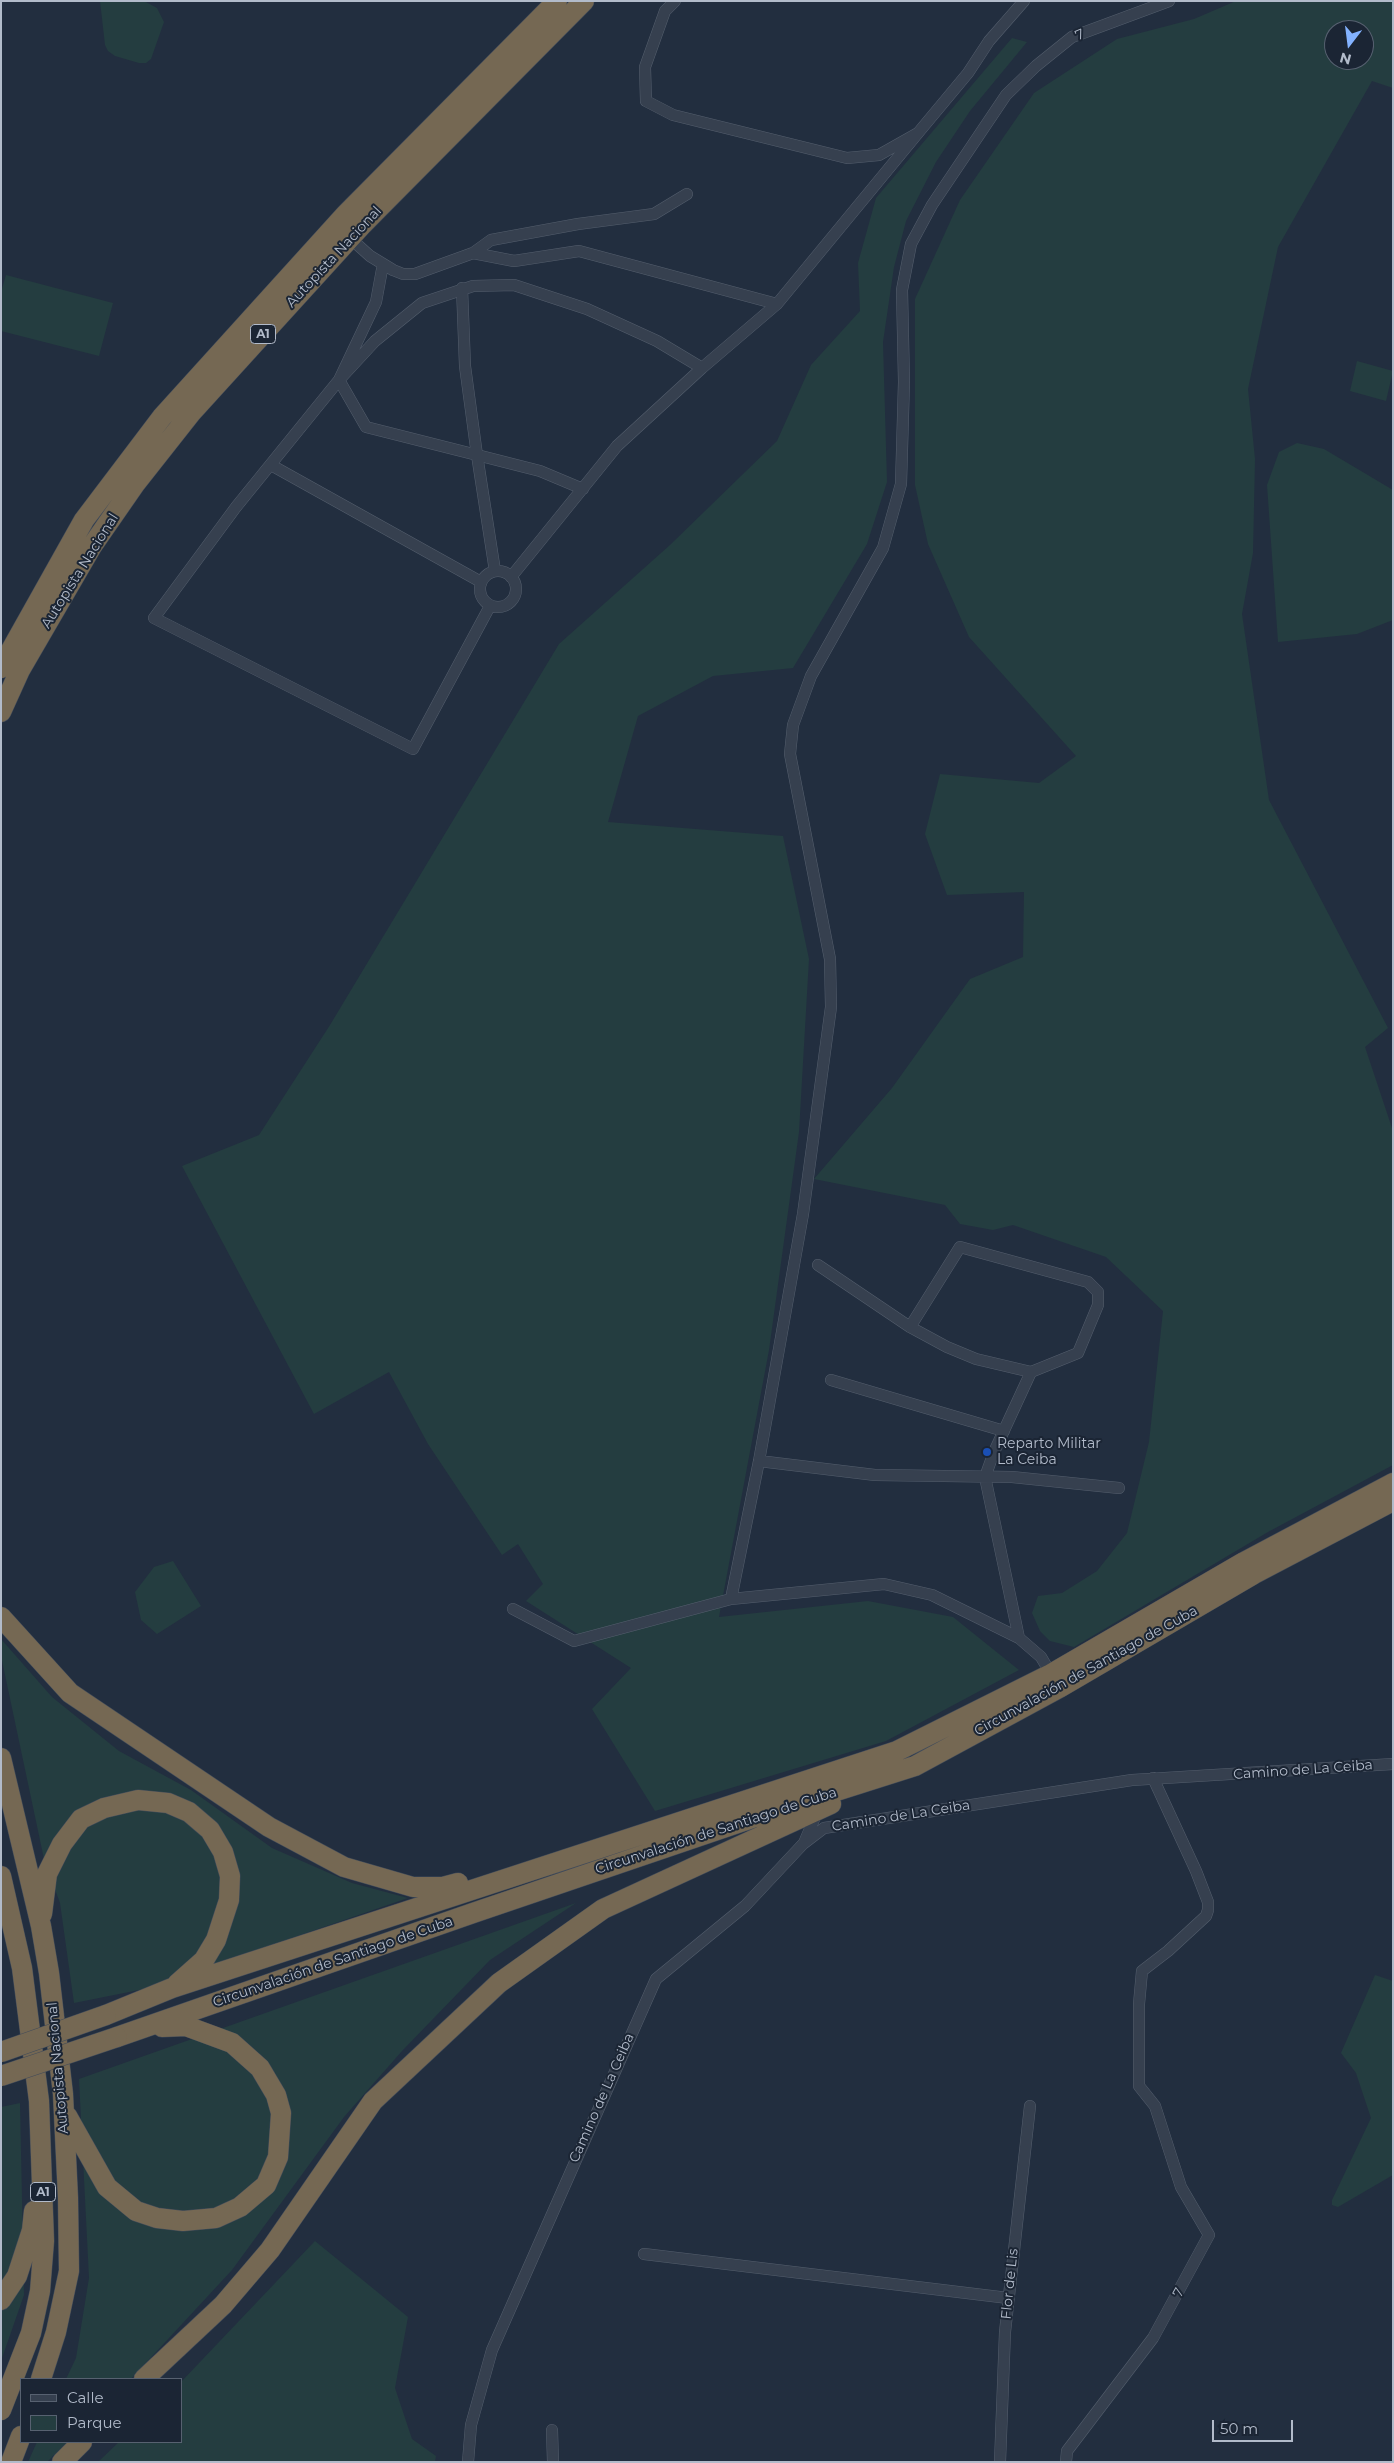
<!DOCTYPE html>
<html>
<head>
<meta charset="utf-8">
<style>
	body { margin:0 }
	#map { position:relative; width:1394px; height:2463px; overflow:hidden; background:#222e3f; font-family:Montserrat,sans-serif }
	canvas { display:block }
	.frame { position:absolute; inset:0; border:2px solid #b2bbca; pointer-events:none }
	.legend { position:absolute; left:20px; top:2378px; width:162px; height:65px; box-sizing:border-box; background:#1b2534; border:1px solid #576170; margin:0; padding:6px 9px; list-style:none; font-size:15px; color:#b2bbca }
	.legend li { display:flex; align-items:center; gap:10px; height:25px }
	.legend b { width:25px; border:1px solid #576170 }
	.north { position:absolute; left:1324px; top:20px; width:50px; height:50px; box-sizing:border-box; background:#1b2534; border:1px solid #576170; border-radius:50%; rotate:195deg; font-size:14px; font-weight:700; line-height:20px; text-align:center; color:#b2bbca }
	.north::after { content:''; display:block; margin:auto; width:18px; height:22px; background:#83b2ff; clip-path:polygon(50% 0,100% 100%,50% 72%,0 100%) }
	.scale { position:absolute; left:1212px; top:2420px; width:81px; height:22px; box-sizing:border-box; border:2px solid #b2bbca; border-top:0; padding-left:6px; font-size:15px; line-height:18px; white-space:nowrap; color:#b2bbca; -webkit-text-stroke:4px #1b2534; paint-order:stroke }
</style>
</head>
<body>
<div id="map">
<canvas width="1394" height="2463"></canvas>
<div class="frame"></div>
<ul class="legend">
<li><b style="height:6px;background:#36404f"></b>Calle</li>
<li><b style="height:14px;background:#243d40"></b>Parque</li>
</ul>
<div class="north">N</div>
<div class="scale">50 m</div>
</div>
<script>
const g = document.querySelector('canvas').getContext('2d');
g.lineJoin = 'round';
function fillPath(path, color) { g.fillStyle = color; g.fill(path, 'evenodd'); }
const poly = rows => new Path2D(rows.map(r => 'M' + r).join(''));
function trace(path, color, width, dash) { g.strokeStyle = color; g.lineWidth = width; g.lineCap = dash ? 'butt' : 'round'; g.setLineDash(dash || []); g.stroke(path); }
function label(font, color, halo, rows, align = 'center') {
  g.font = font + ' Montserrat,sans-serif'; g.lineWidth = 4; g.setLineDash([]); g.textBaseline = 'middle'; g.strokeStyle = halo; g.fillStyle = color; for (const [text, x, y, turn = 0] of rows) {
    g.save(); g.translate(x, y); g.rotate((+turn || 0) * Math.PI / 180); g.textAlign = isNaN(turn) ? turn : align; if (halo) g.strokeText(text, 0, 0); g.fillText(text, 0, 0); g.restore();
  }
}
fillPath(poly([
	[100,1,144,1,157,8,164,22,151,59,146,63,139,63,115,56,108,51,105,45],
	[1236,1,1393,1,1393,88,1372,81,1278,247,1248,389,1255,459,1253,553,1242,614,1269,800,1388,1028,1365,1047,1393,1131,1393,1465,1268,1532,1074,1647,1050,1641,1040,1631,1032,1613,1038,1596,1062,1593,1097,1571,1127,1533,1149,1442,1163,1311,1106,1257,1013,1225,993,1230,960,1224,945,1205,814,1179,892,1088,970,979,1023,957,1024,892,947,895,925,834,940,774,1039,783,1076,756,969,637,928,544,915,485,915,299,960,200,1034,93,1117,39,1194,19],
	[1334,30,1364,30,1364,60,1334,60],
	[1012,38,1027,42,970,111,936,162,906,221,894,267,883,342,887,482,867,544,793,668,713,676,638,716,608,822,783,836,809,959,799,1132,769,1350,719,1617,868,1601,953,1617,1019,1670,886,1741,655,1811,592,1709,631,1668,526,1601,543,1584,518,1544,502,1555,428,1444,389,1372,314,1414,182,1166,259,1135,330,1025,559,644,670,545,777,441,811,365,860,311,858,263,876,198],
	[6,275,113,303,99,356,1,331,1,292],
	[1357,361,1393,371,1386,401,1350,391],
	[1297,443,1324,449,1393,490,1393,620,1357,634,1278,642,1267,485,1279,452],
	[173,1561,201,1606,157,1634,141,1620,135,1592,154,1567],
	[1,1639,52,1697,119,1751,191,1790,272,1848,352,1883,408,1898,219,1963,164,1985,74,2003,60,1903,44,1859,1,1656],
	[576,1903,490,1960,402,2051,344,2117,232,2270,131,2379,66,2379,76,2358,89,2278,79,2079],
	[1375,1975,1393,1981,1393,2175,1338,2207,1332,2205,1332,2200,1371,2118,1356,2073,1341,2053],
	[20,2103,24,2295,1,2361,1,2107],
	[315,2241,408,2317,395,2388,412,2439,436,2456,435,2462,98,2462,119,2442,181,2442,181,2382],
	[37,2442,67,2442,47,2462,28,2462]
]), '#243d40');
const street = poly([
	[675,1,665,11,645,67,646,101,673,115,847,158,879,155,918,133,968,73,989,41,1024,1],
	[350,238,370,256,393,270,403,274,415,274,473,253,491,240,578,224,654,214,687,194],
	[473,253,514,261,579,251,777,304],
	[383,264,376,302,339,380,366,427,477,455,465,366,462,288],
	[271,465,481,582],
	'480 589a18 18 0 1 1 36 0a18 18 0 1 1-36 0Z',
	[495,571,477,455,540,471,583,489],
	[511,577,617,446,702,368,777,304,918,133],
	[490,606,413,749,154,618,236,507,339,380,375,341,422,303,473,286,514,285,587,309,657,341,702,368],
	[818,1265,910,1327,947,1347,976,1359,1031,1372,1078,1353,1098,1305,1098,1292,1088,1282,960,1247,910,1327],
	[831,1380,1004,1431],
	[759,1461,875,1475,1012,1477,1119,1488],
	[731,1599,759,1461,803,1214,831,1007,830,959,790,754,793,725,811,676,883,548,901,484,904,382,902,290,911,244,932,205,1006,95,1036,66,1072,37,1169,1],
	[513,1609,574,1641,731,1599,884,1584,932,1595,1019,1638,1041,1657,1054,1679],
	[1019,1638,985,1477,994,1452,1031,1372],
	[804,1843,818,1810],
	[644,2254,1008,2298],
	[552,2430,553,2462],
	[468,2462,471,2425,492,2350,656,1979,745,1906,803,1844,824,1828,1132,1780,1393,1764],
	[1000,2462,1005,2332,1030,2106],
	[1066,2462,1067,2451,1153,2338,1209,2235,1181,2187,1155,2106,1139,2086,1139,2004,1142,1971,1168,1951,1206,1916,1208,1910,1208,1902,1196,1871,1153,1778]
]);
const highway = poly([
	[1,668,84,520,162,417,345,215,557,1],
	[1,712,20,670,92,546,135,484,191,413,362,225,584,1],
	[1,1617,70,1693,269,1827,344,1867,413,1887,443,1887,458,1883],
	[1,1758,41,1926,49,1973,63,2094,68,2198,69,2271,56,2332,41,2379],
	[1,1876,22,1968,39,2101,44,2241,40,2291,31,2333,1,2410],
	[42,1914,47,1874,62,1844,81,1819,104,1808,138,1800,168,1803,189,1812,210,1830,223,1852,230,1876,229,1900,216,1940,204,1960,177,1984],
	[106,2015,172,1988,897,1751,1051,1674,1244,1562,1393,1483],
	[117,2037,473,1913,770,1812,915,1766,1059,1688,1254,1574,1393,1501],
	[67,2116,107,2187,136,2211,157,2218,183,2221,216,2218,240,2207,266,2185,278,2157,281,2113,276,2095,260,2068,232,2043,186,2026,162,2027],
	[1,2300,17,2276,32,2230,34,2211],
	[144,2379,223,2305,270,2250,373,2101,499,1983,603,1909,831,1804],
	[11,2462,21,2436],
	[62,2462,82,2442]
]);
trace(street, '#545e6d', 12);
trace(highway, '#414b5a', 21);
trace(street, '#36404f', 11);
trace(highway, '#756853', 20);
const highwayBridge = poly([
	[1,2052,106,2015],
	[1,2076,117,2037]
]);
trace(highwayBridge, '#414b5a', 21, []);
trace(highwayBridge, '#756853', 20);
for (const [x, y, r, color] of [
	[987,1452,5,"#1a4fb4"]
]) { const dot = new Path2D(); dot.arc(x, y, r, 0, 2 * Math.PI); g.fillStyle = color; g.fill(dot); trace(dot, '#1b2534', 2); }
for (const [x, y, w] of [
	[263,334,25],
	[43,2192,25]
]) { const box = new Path2D(); box.roundRect(x - w / 2, y - 9.5, w, 19, 4); g.fillStyle = '#1b2534'; g.fill(box); trace(box, '#b2bbca', 1); }
label('bold 12px', '#b2bbca', null, [
	["A1",263,334],
	["A1",43,2192]
]);
label('14px', '#b2bbca', '#1b2534', [
	["7",1080,35,-23],
	["Autopista Nacional",334,257,-47],
	["Autopista Nacional",80,571,-58],
	["Circunvalación de Santiago de Cuba",1086,1671,-29],
	["Camino de La Ceiba",1303,1770,-4],
	["Camino de La Ceiba",901,1816,-9],
	["Circunvalación de Santiago de Cuba",716,1831,-18],
	["Circunvalación de Santiago de Cuba",333,1962,-19],
	["Autopista Nacional",58,2068,-95],
	["Camino de La Ceiba",602,2098,-66],
	["Flor de Lis",1010,2284,-84],
	["7",1179,2293,-61]
]);
label('14px', '#b2bbca', '#1b2534', [
	["Reparto Militar",997,1444],
	["La Ceiba",997,1460]
], 'left');
</script>
</body>
</html>
